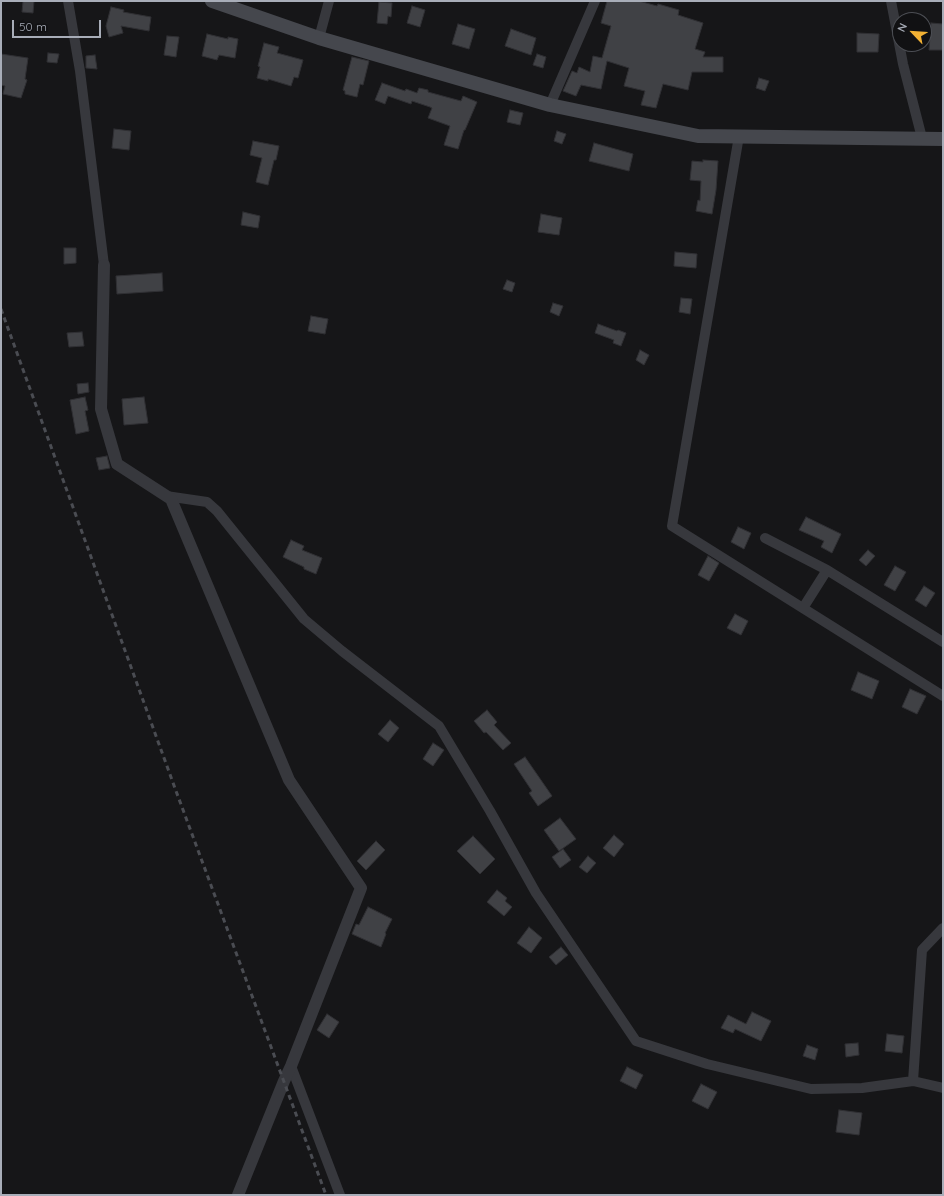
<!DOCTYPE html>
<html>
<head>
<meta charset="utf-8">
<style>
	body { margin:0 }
	#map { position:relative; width:944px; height:1196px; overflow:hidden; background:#161618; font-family:Quicksand,sans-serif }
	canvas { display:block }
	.frame { position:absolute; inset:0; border:2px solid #a8adb8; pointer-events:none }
	.north { position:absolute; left:892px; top:12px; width:40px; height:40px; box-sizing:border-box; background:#111113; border:1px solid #4d4f55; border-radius:50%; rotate:295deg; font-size:11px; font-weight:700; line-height:16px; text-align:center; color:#a8adb8 }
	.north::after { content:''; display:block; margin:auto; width:14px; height:18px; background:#f2b134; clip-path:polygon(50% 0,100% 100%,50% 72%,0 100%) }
	.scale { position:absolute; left:12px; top:20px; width:89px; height:18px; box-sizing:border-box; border:2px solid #a8adb8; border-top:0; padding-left:5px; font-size:12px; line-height:14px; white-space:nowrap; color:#a8adb8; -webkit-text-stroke:3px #111113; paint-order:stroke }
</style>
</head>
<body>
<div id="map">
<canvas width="944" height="1196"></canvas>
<div class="frame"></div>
<div class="north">N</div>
<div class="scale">50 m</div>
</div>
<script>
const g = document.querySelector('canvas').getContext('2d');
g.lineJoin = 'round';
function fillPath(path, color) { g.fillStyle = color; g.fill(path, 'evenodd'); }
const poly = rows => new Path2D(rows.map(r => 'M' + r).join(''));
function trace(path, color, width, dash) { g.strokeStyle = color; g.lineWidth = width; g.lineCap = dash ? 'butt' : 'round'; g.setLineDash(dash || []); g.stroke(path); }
const building = poly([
	[23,1,34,1,33,13,22,12,23,1],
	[607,1,639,1,657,6,658,4,679,10,678,15,703,23,695,49,705,52,703,57,723,57,723,72,692,72,688,90,663,84,656,108,641,105,645,91,624,86,629,68,607,61,601,89,581,85,576,96,563,91,572,71,577,73,579,67,590,72,593,56,602,58,611,26,601,23,607,1],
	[379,2,392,3,391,17,388,16,387,24,377,23,379,2],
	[412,6,425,10,420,27,407,23,412,6],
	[111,7,124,10,123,12,151,17,149,31,121,26,123,33,109,37,106,26,111,7],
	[931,23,943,24,943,50,929,50,931,23],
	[458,24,475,29,469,49,452,44,458,24],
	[511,29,536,38,531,55,505,46,511,29],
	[857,33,879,34,878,52,857,52,857,33],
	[207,34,228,39,228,37,238,39,235,58,219,55,217,60,202,56,207,34],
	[167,36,179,37,176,57,164,55,167,36],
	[264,43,279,47,277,53,303,60,298,78,294,77,291,86,268,79,268,81,257,78,260,67,258,66,264,43],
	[48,53,59,54,57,63,47,62,48,53],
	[1,54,28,58,25,79,27,80,21,98,3,94,5,86,1,85,1,54],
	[537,54,546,57,543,68,533,65,537,54],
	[95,55,97,69,86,68,86,56,95,55],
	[352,57,369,61,363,85,360,84,357,97,345,94,345,91,343,90,352,57],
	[759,78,769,81,765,91,756,88,759,78],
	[382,83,405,91,406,89,417,93,419,88,428,90,428,92,461,101,463,96,477,102,465,130,464,130,458,149,444,145,450,126,428,118,432,108,430,107,412,101,411,104,388,96,385,104,375,100,382,83],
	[510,110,523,113,520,125,507,122,510,110],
	[114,129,131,131,129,150,112,148,114,129],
	[557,131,566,134,562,144,554,141,557,131],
	[253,141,279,146,276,160,274,160,268,185,256,182,262,158,250,155,253,141],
	[594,143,633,154,629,171,589,161,594,143],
	[703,160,718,161,716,190,712,214,696,211,698,200,700,201,701,181,690,180,692,161,703,162,703,160],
	[243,212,260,216,258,228,241,225,243,212],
	[541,214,562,218,559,235,538,232,541,214],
	[64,248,76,248,76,263,64,264,64,248],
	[675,252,697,254,696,268,674,266,675,252],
	[162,273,163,291,117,294,116,276,162,273],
	[507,280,515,283,512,292,503,289,507,280],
	[681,298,692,299,690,314,679,312,681,298],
	[553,303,563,306,559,316,550,312,553,303],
	[311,316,328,319,325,334,308,331,311,316],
	[598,324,617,331,618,330,626,333,621,346,613,343,614,340,595,333,598,324],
	[82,332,84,346,69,347,67,333,82,332],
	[640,350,649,355,644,365,636,360,640,350],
	[88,383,89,392,78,394,77,384,88,383],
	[85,397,88,410,85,411,89,431,76,434,70,400,85,397],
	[144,397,148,423,124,425,122,399,144,397],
	[107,456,110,468,99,470,96,458,107,456],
	[806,517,841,534,832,553,821,547,824,541,799,530,806,517],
	[738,527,751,533,744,549,731,542,738,527],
	[291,540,304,546,302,550,322,558,316,574,304,569,304,567,283,557,291,540],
	[868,550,875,556,866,566,859,560,868,550],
	[708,556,719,563,709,581,698,575,708,556],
	[895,566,906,572,895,591,884,585,895,566],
	[924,586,935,593,926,607,915,600,924,586],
	[735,614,748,621,741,635,727,628,735,614],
	[858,672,879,681,872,699,851,690,858,672],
	[910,689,926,696,917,714,902,707,910,689],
	[487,710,497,722,494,725,511,743,503,750,486,732,484,733,474,721,487,710],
	[390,720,399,728,388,742,378,734,390,720],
	[433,743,444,750,433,766,423,759,433,743],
	[525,757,552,796,538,806,529,793,532,791,514,764,525,757],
	[560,818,576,839,559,851,544,830,560,818],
	[614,835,624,844,614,857,603,848,614,835],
	[473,836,495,859,480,874,457,851,473,836],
	[376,841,385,850,366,870,357,861,376,841],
	[563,849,571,860,560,868,552,857,563,849],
	[588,856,596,863,587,873,579,867,588,856],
	[497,890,507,898,505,901,512,907,504,916,487,902,497,890],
	[368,907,392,919,385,933,386,934,381,947,352,934,356,924,359,925,368,907],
	[529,927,542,938,531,953,517,943,529,927],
	[561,947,568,955,556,965,549,957,561,947],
	[752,1012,771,1021,761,1041,735,1029,733,1033,721,1028,728,1015,746,1024,752,1012],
	[327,1014,339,1022,329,1038,317,1030,327,1014],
	[887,1034,904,1036,902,1053,885,1051,887,1034],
	[858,1043,859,1055,846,1057,845,1044,858,1043],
	[807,1045,818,1049,815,1060,803,1056,807,1045],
	[627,1067,643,1075,636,1089,620,1081,627,1067],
	[701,1084,717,1092,708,1109,692,1101,701,1084],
	[839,1110,862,1113,859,1135,836,1132,839,1110]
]);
fillPath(building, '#404145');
trace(building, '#303034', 1);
trace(poly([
	[68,1,80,71,104,265],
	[891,1,903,64,922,138],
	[319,38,329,1],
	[550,105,595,1],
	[739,136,672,526,943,696],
	[166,496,207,502,217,511,304,619,342,651,439,726,490,811,536,893,636,1041,707,1064,811,1089,862,1088,913,1081,943,1088],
	[765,538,827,570,943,642],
	[803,608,827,570],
	[291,1066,340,1195],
	[913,1081,922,950,943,928]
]), '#37383d', 10);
trace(poly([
	[104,265,101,409,117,464,171,499,289,780,361,888,291,1066,284,1081,238,1195]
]), '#37383d', 12);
trace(poly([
	[212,1,319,38,550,105,698,136,943,139]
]), '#45474d', 14);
trace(poly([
	[1,309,176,791,326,1195]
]), '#4a4c52', 3, [5, 4]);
</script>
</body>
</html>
